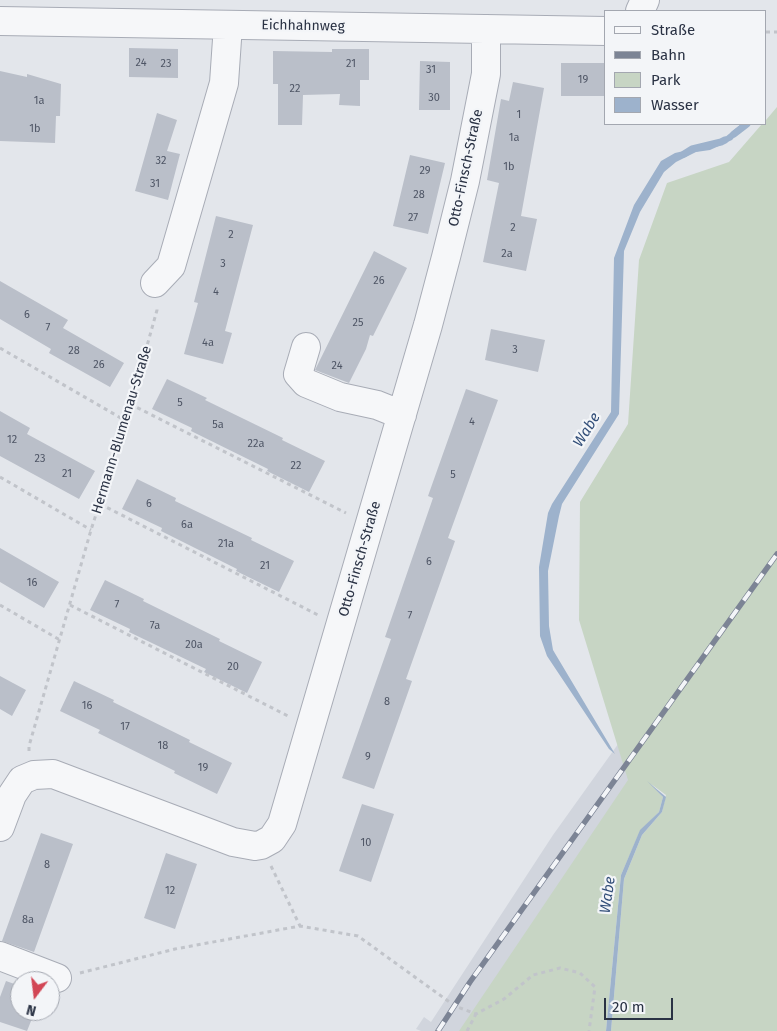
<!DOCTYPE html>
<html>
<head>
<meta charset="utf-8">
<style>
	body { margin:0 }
	#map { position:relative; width:777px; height:1031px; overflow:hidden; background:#e3e6eb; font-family:"Fira Sans",sans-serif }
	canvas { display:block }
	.legend { position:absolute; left:604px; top:10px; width:162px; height:115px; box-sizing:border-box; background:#f3f5f8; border:1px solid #a3a7b0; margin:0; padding:6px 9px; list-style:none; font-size:15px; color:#2a3244 }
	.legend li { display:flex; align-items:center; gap:10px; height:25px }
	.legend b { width:25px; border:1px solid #a3a7b0 }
	.north { position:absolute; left:10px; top:971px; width:50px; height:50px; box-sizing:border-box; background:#f3f5f8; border:1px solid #a3a7b0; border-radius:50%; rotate:195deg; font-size:14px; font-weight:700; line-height:20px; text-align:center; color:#2a3244 }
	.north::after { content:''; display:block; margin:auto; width:18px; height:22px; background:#d24655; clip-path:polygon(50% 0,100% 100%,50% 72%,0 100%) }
	.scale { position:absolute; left:604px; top:998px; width:69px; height:22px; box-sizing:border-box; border:2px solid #2a3244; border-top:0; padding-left:6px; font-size:15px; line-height:18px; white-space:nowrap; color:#2a3244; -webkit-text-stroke:4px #f3f5f8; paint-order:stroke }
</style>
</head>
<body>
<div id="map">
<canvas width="777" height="1031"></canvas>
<ul class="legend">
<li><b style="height:6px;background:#f6f7f9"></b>Straße</li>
<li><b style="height:6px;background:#7c8495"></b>Bahn</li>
<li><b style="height:14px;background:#c7d5c4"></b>Park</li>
<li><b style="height:14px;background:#9db2cc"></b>Wasser</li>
</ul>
<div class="north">N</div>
<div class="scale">20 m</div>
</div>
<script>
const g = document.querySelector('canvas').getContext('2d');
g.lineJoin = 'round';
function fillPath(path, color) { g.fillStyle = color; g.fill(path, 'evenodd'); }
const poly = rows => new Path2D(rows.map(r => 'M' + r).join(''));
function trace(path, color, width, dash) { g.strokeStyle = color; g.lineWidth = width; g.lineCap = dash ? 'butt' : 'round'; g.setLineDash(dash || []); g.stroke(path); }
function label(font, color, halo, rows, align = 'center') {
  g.font = font + ' "Fira Sans",sans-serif'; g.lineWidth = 4.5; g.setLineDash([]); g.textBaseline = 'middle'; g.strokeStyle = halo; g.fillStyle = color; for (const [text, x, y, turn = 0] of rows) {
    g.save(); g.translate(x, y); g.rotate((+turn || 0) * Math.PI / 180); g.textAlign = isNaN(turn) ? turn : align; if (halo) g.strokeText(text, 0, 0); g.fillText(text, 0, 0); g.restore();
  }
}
fillPath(poly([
	[777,522,777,594,461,1031,421,1031,416,1029,424,1017,431,1022,553,835]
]), '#d1d5dd');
fillPath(poly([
	[777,107,777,1031,611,1031,624,879,642,835,662,812,666,795,651,784,663,797,659,812,640,831,621,875,606,1031,459,1031,628,780,579,620,580,502,628,424,639,260,667,183,729,162,762,124,766,124,766,120]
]), '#c7d5c4');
fillPath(poly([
	[741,124,746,124,732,140,710,150,696,152,676,162,664,172,640,212,624,251,619,414,562,504,559,516,548,571,549,626,553,650,615,754,609,749,547,656,540,636,539,567,548,513,552,504,611,412,614,258,634,205,661,161,675,153,718,143],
	[647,781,666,797,662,812,642,835,624,879,611,1031,606,1031,621,875,640,830,659,812,663,797]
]), '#9db2cc');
trace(poly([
	[734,134,747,124],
	[684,154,692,149,721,142,725,140]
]), '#9db2cc', 7);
fillPath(poly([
	[129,48,178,49,178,78,129,77],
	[332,49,369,49,369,80,360,80,360,106,339,105,340,94,303,95,302,125,278,125,278,84,273,84,273,51,332,52],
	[420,61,450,62,450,110,419,110],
	[561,63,605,63,605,96,561,96],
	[0,71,27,77,27,74,61,84,60,116,56,116,55,143,0,141],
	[513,82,544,88,521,216,537,219,526,271,483,262,499,183,487,180,501,99,509,101],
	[157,113,177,120,167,151,180,154,168,200,135,191],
	[410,155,445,163,428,234,393,226],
	[216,216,253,225,225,331,232,333,223,364,184,354,198,303,194,302],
	[374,251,407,268,373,336,370,335,366,349,349,383,315,370],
	[0,281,68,320,63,328,124,363,110,387,49,353,51,349,0,319],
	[491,329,545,340,538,372,485,360],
	[167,379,207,398,205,400,283,438,282,440,325,461,309,492,267,471,268,469,191,431,192,428,152,409],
	[466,389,498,400,448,538,455,541,406,679,412,681,374,789,342,778,391,639,385,637,433,498,428,496],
	[0,411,30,428,27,434,95,471,79,499,0,456],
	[137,479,176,498,175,501,252,538,251,540,294,561,279,592,236,571,237,569,161,531,162,528,122,509],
	[0,548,59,582,44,608,0,582],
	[105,580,144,599,143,601,220,639,219,641,262,662,247,693,204,672,206,669,129,632,130,629,90,610],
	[0,676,26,690,12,716,0,709],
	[74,681,114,700,113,702,190,740,189,742,232,763,217,794,174,773,175,771,98,733,100,730,60,711],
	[362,804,394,814,371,882,339,871],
	[41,833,73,844,34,952,2,941],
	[166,853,197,864,175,929,144,918],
	[6,981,20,986,20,1011,35,1011,27,1031,0,1022,0,997]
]), '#babfc9');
const minor = poly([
	[640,11,645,0],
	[0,21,606,31],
	[155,283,171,266,224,83,228,25],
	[306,347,298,374,306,383,340,397,377,405,402,415],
	[0,827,12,795,22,780,34,775,53,774,233,842,255,846,261,845,272,839,282,824,428,325,446,257,465,181,486,74,486,29],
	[0,956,57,978]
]);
trace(minor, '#a8acb6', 30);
trace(poly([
	[766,32,777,32],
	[0,348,126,421],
	[130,404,346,513],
	[0,477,91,530],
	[100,504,318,615],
	[0,605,60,640],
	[70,605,288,716],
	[29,751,29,746,91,530,126,421,157,310,157,306],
	[271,866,300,926],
	[80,973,175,949,300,926,358,936,455,1006,476,1014,504,999,533,975,560,968,580,973,595,987,589,1031],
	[467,1031,476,1014]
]), '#c1c4ca', 3, [4, 4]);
trace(minor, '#f6f7f9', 28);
const rail = poly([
	[438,1031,470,982,777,554]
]);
trace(rail, '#7c8495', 5.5);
trace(rail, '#f3f5f8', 4, [11]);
label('11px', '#4e5565', null, [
	["24",141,63],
	["23",166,64],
	["21",351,64],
	["31",431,70],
	["19",583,80],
	["22",295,89],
	["30",434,98],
	["1a",39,101],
	["1",519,115],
	["1b",35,129],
	["1a",514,138],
	["32",161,161],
	["1b",509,167],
	["29",425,171],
	["31",155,184],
	["28",419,195],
	["27",413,218],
	["2",513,228],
	["2",231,235],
	["2a",507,254],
	["3",223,264],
	["26",379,281],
	["4",216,292],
	["6",27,315],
	["25",358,323],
	["7",48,328],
	["4a",208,343],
	["3",515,350],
	["28",74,351],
	["26",99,365],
	["24",337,366],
	["5",180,403],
	["4",472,422],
	["5a",218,425],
	["12",12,440],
	["22a",256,444],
	["23",40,459],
	["22",296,466],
	["21",67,474],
	["5",453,475],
	["6",149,504],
	["6a",187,525],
	["21a",226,544],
	["6",429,562],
	["21",265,566],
	["16",32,583],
	["7",117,605],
	["7",410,616],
	["7a",155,626],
	["20a",194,645],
	["20",233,667],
	["8",387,702],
	["16",87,706],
	["17",125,727],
	["18",163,746],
	["9",368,757],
	["19",203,768],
	["10",366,843],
	["8",47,865],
	["12",170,891],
	["8a",28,920]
]);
label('14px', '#2a3244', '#f3f5f8', [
	["Eichhahnweg",303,26,1],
	["Otto-Finsch-Straße",466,168,-78],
	["Hermann-Blumenau-Straße",122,430,-73],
	["Otto-Finsch-Straße",360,559,-74]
]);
label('italic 15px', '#334f79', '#f3f5f8', [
	["Wabe",587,430,-58],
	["Wabe",608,895,-82]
]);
</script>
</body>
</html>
